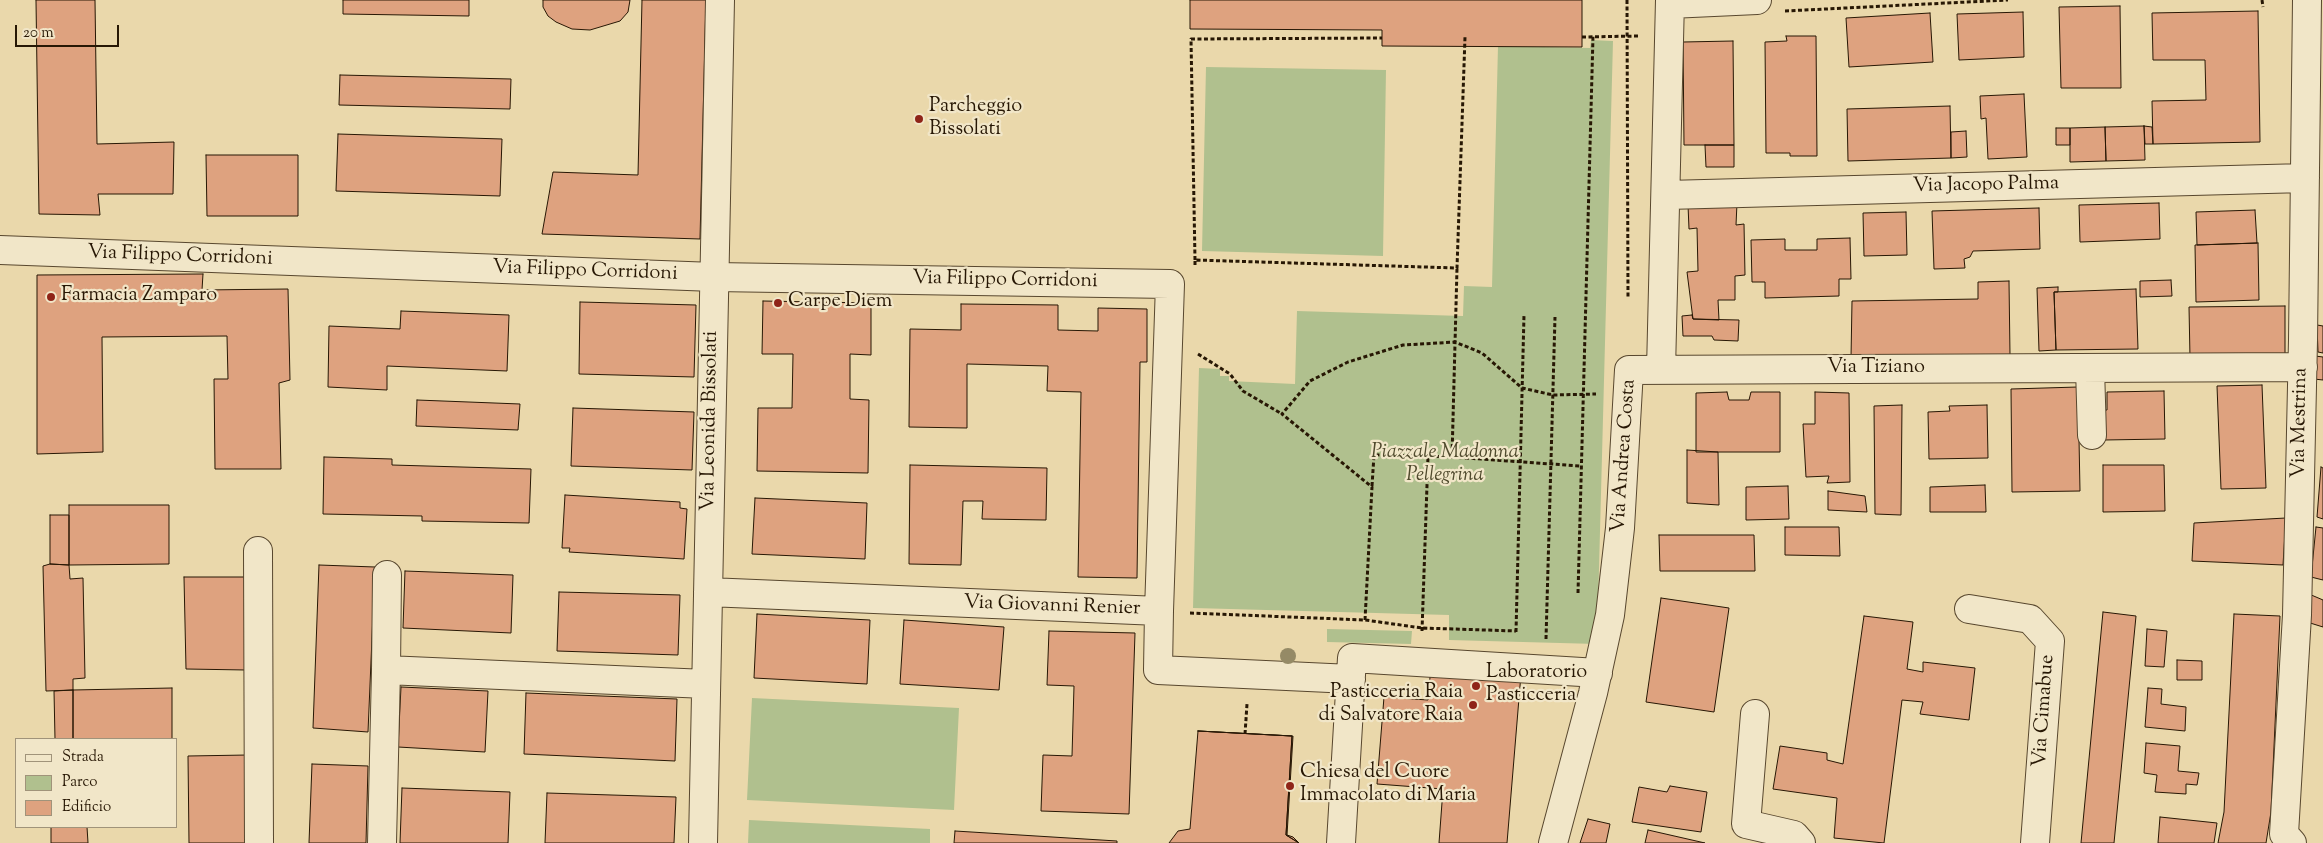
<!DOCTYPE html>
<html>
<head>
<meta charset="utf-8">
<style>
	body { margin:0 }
	#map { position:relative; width:2323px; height:843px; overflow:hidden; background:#ead8ab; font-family:"Sorts Mill Goudy",serif }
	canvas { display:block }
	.legend { position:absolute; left:15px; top:738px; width:162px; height:90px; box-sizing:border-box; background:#f1e6c8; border:1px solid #a0937a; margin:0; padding:6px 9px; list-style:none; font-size:15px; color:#271704 }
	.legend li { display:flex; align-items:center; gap:10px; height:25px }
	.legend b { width:25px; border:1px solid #a0937a }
	.scale { position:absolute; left:15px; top:25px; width:104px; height:22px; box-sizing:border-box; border:2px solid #271704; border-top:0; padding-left:6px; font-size:15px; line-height:18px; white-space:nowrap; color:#271704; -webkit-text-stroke:4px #f1e6c8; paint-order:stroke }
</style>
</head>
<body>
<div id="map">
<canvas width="2323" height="843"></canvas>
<ul class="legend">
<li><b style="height:6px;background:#f1e6c8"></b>Strada</li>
<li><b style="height:14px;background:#b0c08e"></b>Parco</li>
<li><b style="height:14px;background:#dea27f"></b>Edificio</li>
</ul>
<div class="scale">20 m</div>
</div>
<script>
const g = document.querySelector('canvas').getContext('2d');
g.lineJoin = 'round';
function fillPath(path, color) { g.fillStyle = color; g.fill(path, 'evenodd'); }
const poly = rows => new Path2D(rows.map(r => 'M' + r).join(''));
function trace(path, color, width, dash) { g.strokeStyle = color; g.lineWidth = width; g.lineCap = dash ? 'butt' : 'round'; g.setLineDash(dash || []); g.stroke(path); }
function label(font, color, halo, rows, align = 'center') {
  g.font = font + ' "Sorts Mill Goudy",serif'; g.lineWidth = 4.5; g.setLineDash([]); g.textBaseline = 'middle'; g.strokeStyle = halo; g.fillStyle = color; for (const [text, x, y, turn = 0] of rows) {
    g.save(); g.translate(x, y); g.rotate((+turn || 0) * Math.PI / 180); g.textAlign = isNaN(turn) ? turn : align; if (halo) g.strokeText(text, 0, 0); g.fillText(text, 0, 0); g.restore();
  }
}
fillPath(poly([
	[1591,40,1613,41,1597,644,1449,640,1449,615,1193,608,1199,368,1220,369,1220,376,1229,376,1229,381,1295,384,1297,311,1463,316,1464,286,1492,287,1498,46,1590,48],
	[1206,67,1386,70,1383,256,1202,251],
	[1327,629,1412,631,1411,644,1327,642],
	[752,698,959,708,954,810,747,800],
	[749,820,930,829,930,843,748,843]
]), '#b0c08e');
const building = poly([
	[36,0,95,0,97,144,174,142,173,194,98,194,100,215,39,214,36,0],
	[343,0,469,0,469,16,343,14,343,0],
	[543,0,630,0,628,12,620,21,590,30,572,29,556,22,548,16,543,7,543,0],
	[642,0,706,0,700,239,542,234,553,172,638,175,642,0],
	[1190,0,1582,0,1582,47,1382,46,1382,30,1190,29,1190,0],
	[2120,6,2121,88,2061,88,2059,7,2120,6],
	[2258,11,2260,142,2153,144,2152,101,2206,100,2205,60,2153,60,2152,13,2258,11],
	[2023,12,2024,57,1959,60,1957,14,2023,12],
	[1930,13,1933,62,1849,67,1846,18,1930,13],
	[1786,36,1816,36,1817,156,1790,156,1790,153,1766,153,1765,42,1787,41,1786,36],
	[1733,41,1734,145,1684,145,1683,42,1733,41],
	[340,75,511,79,510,109,339,105,340,75],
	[2024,94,2027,157,1988,159,1986,118,1981,119,1980,96,2024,94],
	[1950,106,1951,158,1848,161,1847,109,1950,106],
	[2144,126,2145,160,2106,161,2105,127,2144,126],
	[2144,126,2152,127,2153,144,2145,144,2144,126],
	[2105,127,2106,161,2070,162,2070,128,2105,127],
	[2056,128,2070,128,2070,145,2056,145,2056,128],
	[1966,131,1967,157,1951,158,1951,132,1966,131],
	[338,134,502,139,500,196,336,191,338,134],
	[1705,145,1734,145,1734,167,1706,167,1705,145],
	[206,155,298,155,298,216,207,216,206,155],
	[1737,203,1736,225,1744,224,1745,275,1735,276,1735,300,1718,300,1719,320,1693,319,1687,272,1698,271,1697,228,1689,229,1688,205,1737,203],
	[2159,203,2160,239,2080,242,2079,205,2159,203],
	[2039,208,2040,249,1973,251,1970,257,1964,259,1965,268,1934,269,1932,211,2039,208],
	[2255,210,2257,243,2197,245,2196,212,2255,210],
	[1906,212,1907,255,1864,256,1863,213,1906,212],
	[1850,238,1851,279,1839,279,1839,296,1765,298,1765,282,1752,282,1751,240,1785,239,1785,250,1817,250,1817,239,1850,238],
	[2258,243,2259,300,2196,302,2195,245,2258,243],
	[203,274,202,290,288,289,290,380,279,383,281,469,215,469,214,379,228,379,227,336,102,337,103,452,37,454,37,275,203,274],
	[2171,280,2172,296,2140,297,2140,281,2171,280],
	[2009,281,2010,355,1851,358,1852,301,1978,299,1978,282,2009,281],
	[2058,287,2058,292,2054,292,2056,350,2039,351,2037,288,2058,287],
	[2136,289,2138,349,2056,350,2054,292,2136,289],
	[763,301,871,303,871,355,850,354,850,399,869,400,868,473,757,471,758,408,792,408,793,354,762,354,763,301],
	[580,302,696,305,694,377,579,374,580,302],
	[961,304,1058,305,1058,330,1098,331,1098,308,1147,309,1147,362,1140,362,1137,578,1078,577,1081,392,1047,391,1048,366,967,364,967,428,909,427,910,329,961,330,961,304],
	[2285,306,2285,355,2190,358,2189,307,2285,306],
	[401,311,509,315,507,371,387,366,387,390,328,387,329,326,400,329,401,311],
	[1692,315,1693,319,1739,320,1738,341,1714,340,1712,336,1683,336,1682,316,1692,315],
	[2317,325,2323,326,2323,353,2318,352,2317,325],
	[2315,356,2323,357,2323,380,2314,379,2315,356],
	[2262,385,2266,488,2221,489,2217,386,2262,385],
	[2078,387,2080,491,2012,492,2011,389,2078,387],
	[2164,391,2165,439,2104,440,2104,410,2107,410,2107,392,2164,391],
	[1727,392,1729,400,1749,400,1751,392,1780,392,1780,452,1696,452,1696,393,1727,392],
	[1815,392,1849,393,1850,482,1827,483,1829,476,1806,477,1803,424,1815,424,1815,392],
	[417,400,520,404,518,430,416,426,417,400],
	[1902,405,1901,515,1875,514,1874,406,1902,405],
	[1987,405,1988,458,1929,459,1928,412,1950,411,1949,406,1987,405],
	[573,408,694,412,692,470,571,466,573,408],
	[1687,450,1718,452,1719,505,1687,503,1687,450],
	[324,457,392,459,392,465,531,469,529,523,422,521,422,516,323,514,324,457],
	[910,465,1047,468,1046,520,982,519,983,501,963,501,961,565,909,564,910,465],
	[2103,465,2164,465,2165,511,2103,512,2103,465],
	[2321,467,2323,468,2323,519,2317,517,2321,467],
	[1985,485,1986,512,1930,512,1930,487,1985,485],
	[1788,486,1789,519,1746,520,1746,487,1788,486],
	[1828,491,1865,496,1867,512,1828,510,1828,491],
	[565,495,680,502,680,508,687,509,684,559,569,552,570,548,562,548,565,495],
	[755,498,867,503,865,559,752,554,755,498],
	[69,505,169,505,169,564,69,565,69,505],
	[50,515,69,515,69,565,50,564,50,515],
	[2286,518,2283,565,2192,561,2194,523,2286,518],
	[1785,527,1839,527,1840,556,1785,555,1785,527],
	[2316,527,2323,528,2323,580,2311,577,2316,527],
	[1659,535,1754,535,1755,571,1660,571,1659,535],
	[50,564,69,565,70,579,83,578,85,678,73,679,73,690,46,691,43,566,50,564],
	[319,565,375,567,368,732,313,728,319,565],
	[405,571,513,575,511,633,403,628,405,571],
	[184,577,245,577,246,670,186,669,184,577],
	[559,592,680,595,678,655,557,651,559,592],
	[2309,594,2323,600,2323,627,2307,622,2309,594],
	[1661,598,1729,608,1714,712,1646,702,1661,598],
	[2103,612,2136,616,2114,843,2081,843,2103,612],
	[757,614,870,620,867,684,754,678,757,614],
	[2234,614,2280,616,2271,812,2266,843,2218,843,2224,812,2234,614],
	[1864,616,1913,622,1907,669,1923,672,1923,662,1975,668,1969,720,1920,714,1923,702,1902,700,1884,843,1834,838,1837,798,1773,789,1780,746,1827,753,1827,760,1843,764,1864,616],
	[904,620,1004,627,999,690,900,684,904,620],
	[2147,629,2167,631,2164,667,2145,666,2147,629],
	[1049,631,1135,633,1129,814,1041,811,1043,755,1072,756,1074,686,1047,685,1049,631],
	[2177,660,2202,661,2202,680,2177,680,2177,660],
	[1431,666,1521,674,1507,843,1439,843,1443,789,1377,784,1384,697,1428,700,1431,666],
	[401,687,488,691,485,752,398,747,401,687],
	[172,688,172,739,73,739,73,690,172,688],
	[2148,688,2162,689,2161,704,2186,707,2185,731,2145,727,2148,688],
	[73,690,73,739,55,739,54,691,73,690],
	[526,693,677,699,675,761,524,754,526,693],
	[1198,731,1293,736,1287,835,1293,837,1299,843,1286,835,1292,736,1198,731],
	[1198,731,1292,736,1286,835,1299,843,1169,843,1178,831,1190,829,1198,731],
	[2146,743,2180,746,2178,771,2199,773,2197,785,2186,784,2186,794,2155,792,2157,775,2144,773,2146,743],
	[248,755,251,843,189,843,188,756,248,755],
	[312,764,368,766,366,843,309,843,312,764],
	[1670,786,1707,792,1701,832,1632,822,1639,787,1667,792,1670,786],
	[402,788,510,792,508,843,400,843,402,788],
	[547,793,676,797,674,843,545,843,547,793],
	[2160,817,2217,823,2214,843,2158,843,2160,817],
	[1588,819,1610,824,1606,843,1580,843,1588,819],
	[51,827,87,827,88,843,51,843,51,827],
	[1648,830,1705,843,1645,843,1648,830],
	[955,831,1117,841,1117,843,954,843,955,831]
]);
fillPath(building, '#dea27f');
trace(building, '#271704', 1);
const street = poly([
	[1670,4,1757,0],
	[1667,195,2305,178],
	[0,250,714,277,1170,284,1159,611,708,592],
	[2090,368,2092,435],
	[1661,370,1670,0],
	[258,551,259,843],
	[1969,609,2030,619,2050,641,2035,843],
	[1159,611,1158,670,1351,679],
	[386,670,387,575],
	[1755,714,1746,824,1794,835,1801,843],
	[382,843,386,670,706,684],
	[703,843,720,0],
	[1341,843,1352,658,1598,673],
	[1553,843,1593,693,1610,615,1620,528,1629,370,2303,367],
	[2292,843,2284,834,2297,615,2303,340,2307,0]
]);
trace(street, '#58472e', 30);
trace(poly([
	[1627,0,1628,297],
	[2262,0,2263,7],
	[1785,11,2008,0],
	[1582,37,1639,36],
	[1195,260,1191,39,1382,38],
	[1195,265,1195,260,1457,268,1465,37],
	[1198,354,1230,374,1243,391,1282,414],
	[1452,457,1580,466],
	[1372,486,1374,455,1428,456],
	[1578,593,1593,36],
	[1190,613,1365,620,1422,628,1516,631],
	[1365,620,1372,487,1282,414,1310,381,1348,362,1403,345,1455,342,1482,353,1522,388,1553,395,1596,394],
	[1422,631,1428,456,1452,457,1457,268],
	[1516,632,1524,315],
	[1546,639,1555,317],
	[1245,734,1247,704]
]), '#271704', 3, [4, 2.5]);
trace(street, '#f1e6c8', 28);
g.fillStyle = '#958a66';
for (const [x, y] of [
	[1288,656]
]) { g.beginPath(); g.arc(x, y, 8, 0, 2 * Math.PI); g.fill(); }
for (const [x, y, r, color] of [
	[919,119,5,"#8f2418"],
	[51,297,5,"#8f2418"],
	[778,303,5,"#8f2418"],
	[1476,686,5,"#8f2418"],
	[1473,705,5,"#8f2418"],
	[1290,786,5,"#8f2418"]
]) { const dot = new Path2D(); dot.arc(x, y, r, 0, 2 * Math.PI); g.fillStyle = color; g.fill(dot); trace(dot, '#f1e6c8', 2); }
label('20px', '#271704', '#f1e6c8', [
	["Parcheggio",929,108],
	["Bissolati",929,131],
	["Farmacia Zamparo",61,297],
	["Carpe Diem",788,303],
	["Laboratorio",1486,674],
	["Pasticceria",1486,697],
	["Pasticceria Raia",1463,694,"right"],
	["di Salvatore Raia",1463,717,"right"],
	["Chiesa del Cuore",1300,774],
	["Immacolato di Maria",1300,797]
], 'left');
label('20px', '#271704', '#f1e6c8', [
	["Via Jacopo Palma",1986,186,-1],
	["Via Filippo Corridoni",180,257,2],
	["Via Filippo Corridoni",585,272,2],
	["Via Filippo Corridoni",1005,281,1],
	["Via Tiziano",1876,369],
	["Via Leonida Bissolati",711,421,-89],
	["Via Mestrina",2301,423,-89],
	["Via Andrea Costa",1625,456,-86],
	["Via Giovanni Renier",1052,607,2],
	["Via Cimabue",2045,711,-86]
]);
label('italic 20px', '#504a2d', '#f1e6c8', [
	["Piazzale Madonna",1445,454],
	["Pellegrina",1445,477]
]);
</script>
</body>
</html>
